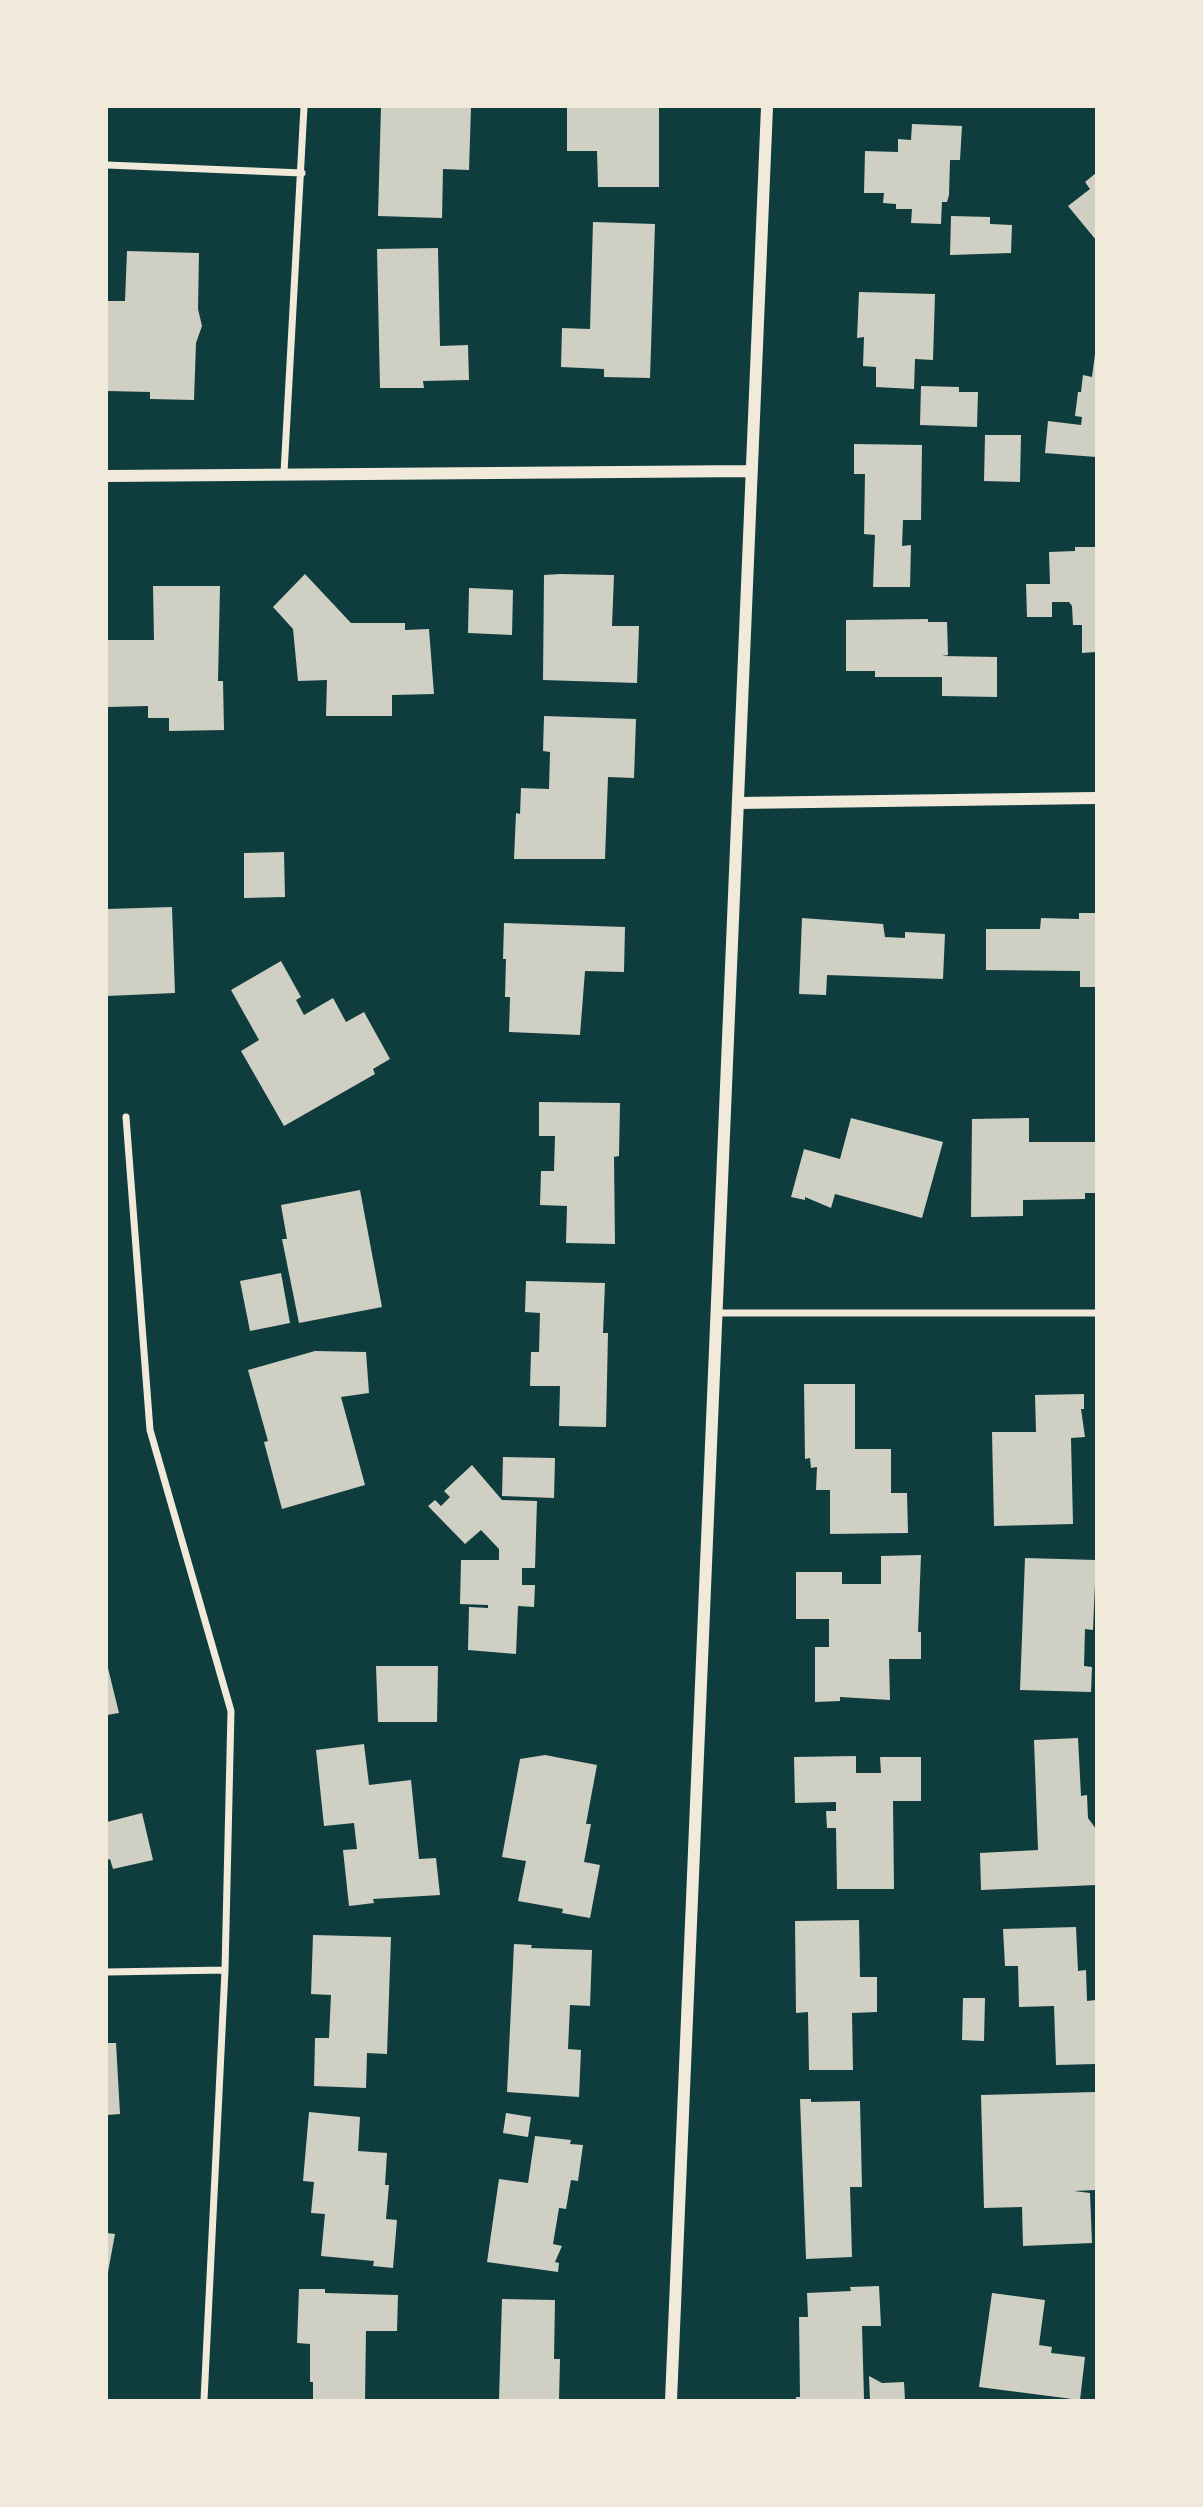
<!DOCTYPE html>
<html>
<head>
<meta charset="utf-8">
<style>
	body { margin:0 }
	#map { position:relative; width:1203px; height:2507px; overflow:hidden; background:#0f3d3e; font-family:Barlow,sans-serif }
	canvas { display:block }
	.frame { position:absolute; inset:0; border:108px solid #f1e9da; pointer-events:none }
</style>
</head>
<body>
<div id="map">
<canvas width="1203" height="2507"></canvas>
<div class="frame"></div>
</div>
<script>
const g = document.querySelector('canvas').getContext('2d');
g.lineJoin = 'round';
function fillPath(path, color) { g.fillStyle = color; g.fill(path, 'evenodd'); }
const poly = rows => new Path2D(rows.map(r => 'M' + r).join(''));
function trace(path, color, width, dash) { g.strokeStyle = color; g.lineWidth = width; g.lineCap = dash ? 'butt' : 'round'; g.setLineDash(dash || []); g.stroke(path); }
fillPath(poly([
	[381,107,471,107,469,170,443,169,442,218,378,216],
	[567,107,659,107,659,187,598,187,597,151,567,151],
	[912,124,962,126,960,160,950,160,949,195,947,202,942,202,941,224,911,223,912,209,896,209,896,204,883,203,884,193,864,193,865,151,898,152,898,139,911,140],
	[1096,173,1096,240,1068,206,1090,189,1085,182],
	[951,216,990,217,990,224,1012,225,1011,253,950,255],
	[593,222,655,224,650,378,604,377,604,369,561,367,562,328,590,329],
	[438,248,440,346,468,345,469,380,423,381,424,388,380,388,377,249],
	[127,251,199,253,198,309,202,326,196,343,194,400,150,399,150,392,107,391,108,301,125,301],
	[859,292,935,294,933,360,915,359,914,389,876,387,876,367,863,366,864,337,857,338],
	[1095,354,1096,457,1045,453,1048,421,1081,425,1082,417,1075,416,1078,392,1081,392,1083,375,1092,377],
	[921,386,959,387,959,392,978,392,977,427,920,425],
	[985,435,1021,435,1020,482,984,481],
	[854,444,922,445,921,520,903,520,902,546,911,545,910,587,873,587,875,535,864,534,865,474,854,474],
	[1075,547,1096,547,1096,652,1082,653,1082,625,1073,625,1072,606,1069,602,1052,602,1052,617,1027,617,1026,584,1050,584,1049,552,1075,551],
	[305,574,351,623,405,623,405,630,429,629,434,694,392,695,392,716,326,716,327,680,298,681,293,629,273,607],
	[560,574,614,575,612,626,639,626,637,683,543,680,544,575],
	[153,586,220,586,218,681,223,681,224,730,169,731,169,718,148,718,148,706,107,707,107,640,154,640],
	[469,588,513,590,512,635,468,633],
	[928,619,928,622,947,622,948,655,942,656,997,657,997,697,942,696,942,677,875,677,875,671,846,671,846,620],
	[544,716,636,719,634,778,608,777,605,859,514,859,516,813,520,814,521,788,549,789,550,752,543,751],
	[284,852,285,897,244,898,244,853],
	[172,907,175,993,107,996,107,909],
	[1079,913,1096,913,1096,987,1080,987,1080,971,986,970,986,929,1040,929,1041,918,1079,919],
	[802,918,883,924,885,937,905,938,905,932,945,934,943,979,827,975,826,995,799,994],
	[504,923,625,927,624,972,585,971,580,1035,509,1032,510,997,505,997,506,959,503,959],
	[281,961,301,997,296,1000,304,1015,333,998,346,1022,364,1012,390,1059,373,1069,375,1074,284,1126,241,1051,259,1040,231,990],
	[539,1102,620,1103,619,1156,614,1157,615,1244,566,1243,567,1206,540,1205,541,1171,554,1171,555,1136,539,1136],
	[851,1118,943,1142,922,1218,835,1194,831,1208,805,1197,805,1200,791,1197,804,1149,840,1159],
	[1029,1118,1029,1142,1096,1142,1096,1193,1085,1193,1085,1199,1023,1200,1023,1216,971,1217,972,1119],
	[360,1190,382,1307,299,1323,282,1239,287,1239,281,1205],
	[281,1273,290,1323,250,1331,240,1281],
	[526,1281,605,1283,603,1333,608,1333,606,1427,559,1426,560,1386,530,1386,531,1352,539,1352,540,1313,525,1312],
	[315,1351,366,1352,369,1393,341,1397,365,1485,282,1509,264,1442,268,1441,248,1370],
	[804,1384,855,1384,855,1449,891,1449,891,1493,907,1493,908,1533,830,1534,830,1490,816,1490,817,1467,811,1468,810,1458,805,1459],
	[1084,1394,1084,1409,1081,1409,1085,1437,1071,1438,1073,1524,994,1526,992,1432,1036,1432,1035,1395],
	[503,1457,555,1458,554,1498,502,1496],
	[472,1465,502,1500,537,1501,535,1568,522,1568,522,1585,535,1585,534,1607,518,1606,516,1654,468,1650,469,1607,488,1608,488,1605,460,1604,461,1560,499,1560,499,1549,481,1530,465,1544,428,1506,435,1500,441,1506,450,1497,444,1491],
	[921,1555,918,1632,921,1632,921,1659,889,1659,890,1700,840,1697,840,1701,815,1702,815,1647,829,1647,829,1619,796,1619,796,1572,842,1572,842,1584,881,1584,881,1556],
	[1025,1558,1096,1560,1093,1630,1085,1629,1084,1666,1092,1667,1091,1692,1020,1690],
	[107,1664,119,1713,107,1715],
	[376,1666,438,1666,437,1722,378,1722],
	[1078,1738,1081,1796,1087,1795,1088,1818,1096,1829,1096,1885,981,1890,980,1853,1038,1850,1034,1740],
	[364,1744,369,1785,411,1780,419,1859,436,1858,440,1895,373,1899,374,1903,349,1906,343,1850,357,1849,354,1823,324,1826,316,1750],
	[545,1755,597,1765,586,1824,591,1824,584,1862,600,1865,590,1918,562,1913,563,1909,518,1901,526,1861,502,1857,520,1759],
	[856,1756,856,1773,881,1773,880,1757,921,1757,921,1801,893,1801,894,1889,837,1889,836,1828,827,1828,826,1811,836,1811,836,1802,795,1803,794,1757],
	[142,1813,153,1860,113,1869,110,1859,107,1860,107,1822],
	[859,1920,860,1977,877,1977,877,2012,852,2013,853,2070,809,2070,808,2012,796,2013,795,1921],
	[1076,1927,1078,1971,1086,1970,1087,2001,1096,2000,1096,2064,1056,2065,1054,2006,1019,2007,1018,1966,1005,1966,1003,1929],
	[313,1935,391,1937,387,2054,367,2053,366,2088,314,2086,315,2038,329,2038,331,1995,311,1994],
	[514,1944,532,1945,531,1948,592,1950,590,2006,570,2005,568,2049,581,2050,579,2097,507,2092],
	[963,1998,985,1998,984,2041,962,2040],
	[107,2043,116,2043,120,2114,107,2115],
	[1096,2092,1096,2190,1074,2191,1090,2193,1092,2243,1023,2246,1022,2207,984,2208,981,2095],
	[800,2099,811,2099,811,2102,860,2101,862,2187,850,2187,852,2257,806,2259],
	[309,2112,360,2117,358,2151,387,2153,385,2185,389,2185,386,2219,397,2220,393,2268,373,2266,374,2261,321,2256,325,2214,311,2213,314,2182,303,2181],
	[506,2113,531,2117,528,2137,503,2133],
	[535,2136,571,2140,570,2144,583,2145,578,2181,571,2180,566,2209,559,2208,553,2244,562,2246,555,2262,559,2263,558,2272,487,2262,499,2179,528,2183],
	[107,2233,115,2234,108,2272,107,2272],
	[879,2286,881,2326,862,2326,864,2399,796,2400,796,2397,800,2397,799,2317,808,2317,807,2293,851,2291,850,2287],
	[299,2289,325,2289,325,2293,398,2295,397,2331,366,2331,365,2400,313,2400,313,2382,310,2382,310,2344,297,2343],
	[992,2293,1045,2300,1039,2345,1052,2347,1051,2353,1085,2357,1080,2400,979,2387],
	[502,2299,555,2300,554,2359,560,2359,559,2400,499,2400],
	[869,2376,882,2383,904,2382,905,2400,870,2400]
]), '#cfcfc3');
trace(poly([
	[107,165,302,173],
	[284,473,304,107],
	[126,1117,150,1430,231,1711,225,1970,204,2400],
	[717,1313,1096,1313],
	[107,1972,225,1970]
]), '#f1e9da', 7);
trace(poly([
	[107,476,752,471],
	[739,803,1096,798],
	[671,2400,767,107]
]), '#f1e9da', 12);
</script>
</body>
</html>
